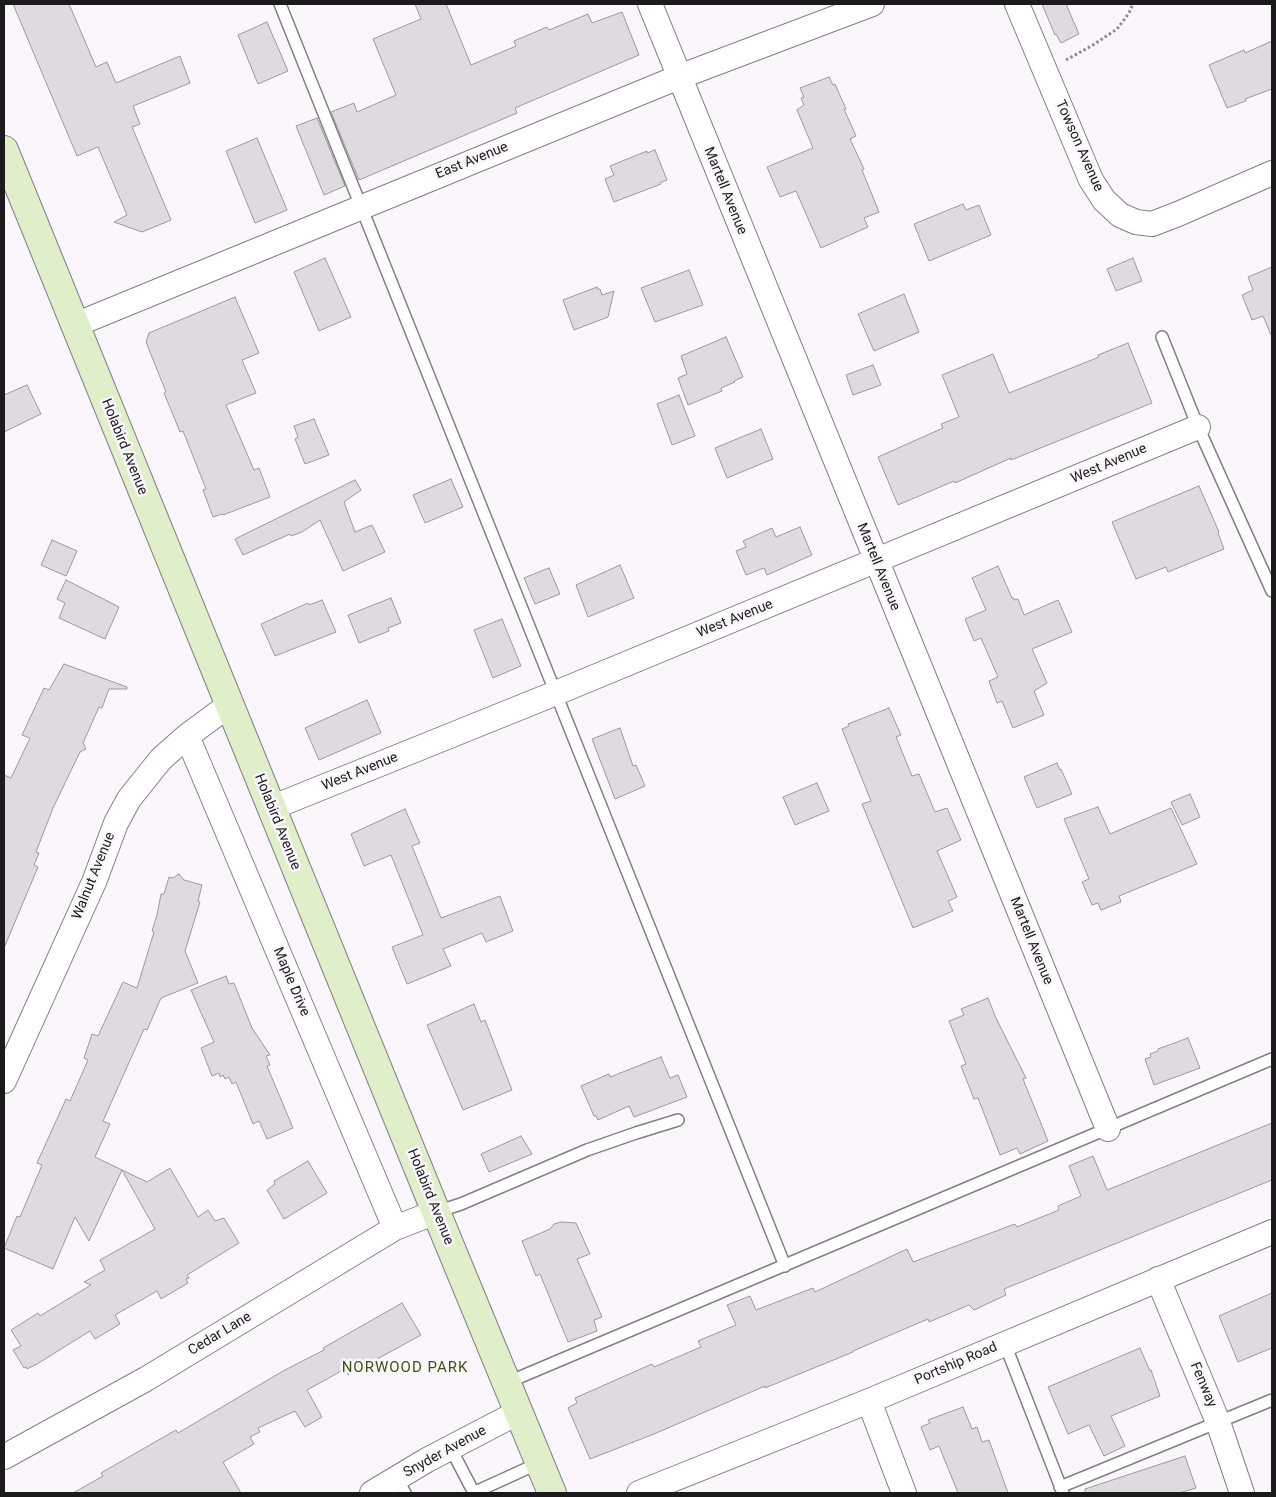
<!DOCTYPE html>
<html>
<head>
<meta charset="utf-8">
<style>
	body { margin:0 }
	#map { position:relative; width:1276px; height:1497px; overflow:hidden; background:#fbf6fc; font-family:Roboto,sans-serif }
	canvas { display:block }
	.frame { position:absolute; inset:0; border:5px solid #1c1a1c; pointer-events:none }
</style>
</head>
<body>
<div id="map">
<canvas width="1276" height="1497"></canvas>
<div class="frame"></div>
</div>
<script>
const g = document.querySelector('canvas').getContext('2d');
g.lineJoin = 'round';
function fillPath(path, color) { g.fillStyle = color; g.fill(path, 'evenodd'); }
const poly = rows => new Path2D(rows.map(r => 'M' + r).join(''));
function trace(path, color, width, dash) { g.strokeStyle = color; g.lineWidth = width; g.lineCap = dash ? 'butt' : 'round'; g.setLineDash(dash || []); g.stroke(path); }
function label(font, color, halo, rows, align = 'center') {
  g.font = font + ' Roboto,sans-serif'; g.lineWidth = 5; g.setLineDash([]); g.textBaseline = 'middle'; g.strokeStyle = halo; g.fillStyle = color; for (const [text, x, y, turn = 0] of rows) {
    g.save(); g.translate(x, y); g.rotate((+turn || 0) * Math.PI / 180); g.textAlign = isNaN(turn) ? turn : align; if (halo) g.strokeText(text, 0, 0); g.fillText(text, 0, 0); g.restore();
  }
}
const building = poly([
	[13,4,69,4,96,67,107,62,116,83,180,56,190,83,133,106,140,124,132,127,171,220,142,232,114,222,127,215,98,147,77,156,13,4],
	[415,4,446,4,471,65,516,46,514,41,547,27,549,30,588,14,592,23,622,12,639,55,515,108,517,113,359,180,331,112,354,103,357,112,396,95,373,39,421,19,415,4],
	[1042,4,1066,4,1079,34,1061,43,1056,34,1055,35,1042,4],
	[267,22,288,71,258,84,238,35,267,22],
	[1272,41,1272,89,1245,99,1246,101,1227,108,1209,65,1244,50,1245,53,1272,41],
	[829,77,833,85,835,84,846,109,844,109,856,136,850,139,864,169,862,170,879,212,864,218,868,227,821,248,796,191,780,197,767,167,813,148,797,110,804,105,801,98,804,97,800,88,829,77],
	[317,118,345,186,324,195,296,126,317,118],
	[257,138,287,210,255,223,226,151,257,138],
	[655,150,667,180,660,183,661,184,614,202,605,179,614,175,610,166,647,151,647,153,655,150],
	[963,204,966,210,979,205,991,235,929,261,914,224,963,204],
	[325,258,351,317,319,331,294,272,325,258],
	[1133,258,1142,281,1116,291,1107,269,1133,258],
	[1272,267,1272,335,1271,335,1263,316,1252,320,1242,295,1253,290,1248,277,1272,267],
	[689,270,703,305,655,322,641,288,689,270],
	[597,287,597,289,600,289,602,295,614,291,608,317,574,330,563,300,597,287],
	[904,294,919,332,874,351,858,314,904,294],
	[235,297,259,353,242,360,256,393,226,405,254,470,259,468,270,497,223,515,222,514,213,517,203,490,206,489,183,431,180,432,164,393,166,392,146,342,149,333,235,297],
	[726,337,743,377,734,381,735,382,721,388,722,391,688,405,678,378,687,374,681,356,726,337],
	[1128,343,1152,403,1011,460,1011,458,955,483,954,481,898,505,878,457,943,428,941,424,959,417,942,375,993,354,1009,393,1099,357,1098,355,1128,343],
	[873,365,881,385,853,395,846,375,873,365],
	[27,385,41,414,4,432,4,395,27,385],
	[679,395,695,436,672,445,657,404,679,395],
	[314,419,329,455,305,464,295,439,298,437,294,426,314,419],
	[761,429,773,459,727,478,715,448,761,429],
	[451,479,463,507,425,523,413,495,451,479],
	[355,480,361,490,344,502,355,532,372,525,385,552,343,571,320,520,302,532,291,536,290,534,243,555,235,539,355,480],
	[1199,486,1219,532,1218,533,1224,549,1168,572,1166,567,1136,579,1112,522,1199,486],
	[800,527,812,555,767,575,764,568,746,575,736,551,746,547,743,541,772,528,776,537,800,527],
	[52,540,77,551,66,576,41,565,52,540],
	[620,565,634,598,588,617,576,585,620,565],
	[998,566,1012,598,1014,598,1014,600,1018,599,1024,615,1058,600,1072,632,1032,649,1047,683,1034,691,1044,715,1013,728,1002,701,997,703,989,681,998,677,981,638,974,641,965,619,986,610,972,578,998,566],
	[549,568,560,594,535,604,524,578,549,568],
	[66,580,119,607,105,639,59,618,65,603,57,599,66,580],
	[391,598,401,623,388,628,389,631,359,643,348,615,391,598],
	[322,600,336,632,275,656,261,624,308,603,309,605,322,600],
	[502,619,521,666,493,678,474,630,502,619],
	[64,664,127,687,127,689,109,689,102,708,99,707,83,743,86,749,80,752,53,808,36,852,39,853,34,865,38,867,4,948,4,775,11,778,30,738,22,735,44,688,49,690,64,664],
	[367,700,381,733,319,760,305,728,367,700],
	[889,708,901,735,896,737,912,776,919,774,935,812,947,808,961,840,937,851,957,897,948,901,953,911,913,928,862,804,871,801,842,729,849,726,848,724,889,708],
	[620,728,633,766,636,765,645,786,615,799,592,739,620,728],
	[1057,763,1060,770,1061,769,1072,794,1037,808,1024,777,1057,763],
	[817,783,829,811,795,825,783,797,817,783],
	[1190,794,1200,817,1182,825,1171,802,1190,794],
	[1098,807,1110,834,1171,808,1197,864,1119,896,1121,902,1101,910,1098,903,1092,905,1082,882,1089,879,1064,819,1098,807],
	[405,809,420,843,412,846,441,918,500,896,513,931,486,942,482,933,443,949,451,966,407,984,392,947,423,935,391,855,364,866,351,834,405,809],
	[179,874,184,880,202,885,198,901,200,902,185,951,198,983,161,998,147,1030,144,1029,103,1121,110,1124,95,1157,147,1182,170,1168,198,1217,208,1210,215,1221,224,1218,239,1243,187,1275,189,1278,186,1279,188,1283,161,1299,157,1291,115,1315,120,1324,95,1339,90,1331,37,1364,27,1369,26,1367,24,1368,13,1350,21,1346,11,1330,38,1313,40,1316,91,1285,84,1282,105,1270,100,1260,155,1229,122,1170,89,1241,75,1217,53,1269,4,1248,17,1216,20,1217,42,1165,37,1163,66,1099,70,1101,88,1060,84,1058,92,1034,98,1036,123,982,137,988,154,932,152,931,157,915,161,894,164,894,169,877,173,878,179,874],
	[226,976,229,984,234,983,252,1028,270,1055,266,1056,270,1065,267,1066,293,1128,267,1139,259,1121,253,1124,236,1082,232,1084,229,1077,225,1079,223,1075,220,1077,219,1073,212,1076,201,1048,214,1042,191,990,226,976],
	[988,998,996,1018,1026,1078,1023,1079,1048,1141,1020,1154,1017,1148,1000,1155,978,1098,974,1099,961,1066,966,1064,949,1021,964,1015,961,1009,988,998],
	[474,1004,481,1022,485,1020,512,1090,463,1110,427,1025,474,1004],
	[1188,1038,1200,1068,1154,1085,1145,1059,1151,1057,1150,1054,1158,1051,1158,1049,1188,1038],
	[661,1057,670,1078,678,1075,687,1097,634,1117,629,1106,598,1120,596,1116,594,1116,581,1086,609,1074,610,1077,661,1057],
	[1272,1123,1272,1180,1004,1289,1006,1295,974,1310,969,1305,929,1322,928,1319,853,1351,853,1352,765,1388,765,1386,654,1434,590,1459,568,1408,577,1403,575,1398,652,1364,654,1367,701,1347,698,1341,736,1325,727,1305,750,1296,756,1310,813,1288,815,1292,907,1249,913,1262,1015,1224,1017,1227,1059,1210,1058,1206,1081,1196,1069,1166,1093,1156,1107,1190,1272,1123],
	[521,1136,532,1154,489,1172,481,1154,521,1136],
	[308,1161,327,1193,284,1219,267,1190,275,1184,274,1181,308,1161],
	[561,1222,576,1223,590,1254,577,1259,602,1317,594,1320,597,1331,568,1342,540,1274,536,1276,522,1241,550,1229,554,1224,561,1222],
	[1272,1293,1272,1348,1238,1362,1219,1316,1272,1293],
	[402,1303,421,1335,348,1375,345,1369,307,1390,322,1417,305,1427,295,1411,258,1428,260,1432,250,1437,254,1444,223,1462,241,1493,73,1493,103,1476,101,1473,176,1430,178,1433,283,1371,324,1350,323,1348,402,1303],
	[1140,1348,1150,1371,1151,1370,1160,1396,1111,1416,1125,1446,1104,1456,1089,1425,1068,1434,1048,1387,1140,1348],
	[963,1407,972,1429,977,1427,982,1442,989,1440,1008,1493,958,1493,939,1446,930,1450,921,1427,930,1423,928,1420,963,1407],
	[1185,1456,1196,1488,1179,1493,1085,1493,1085,1489,1185,1456]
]);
fillPath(building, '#dedae0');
trace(building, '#9c989d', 1);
const lane = poly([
	[280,4,785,1266],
	[1162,337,1198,427,1272,591],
	[436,1212,461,1204,587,1150,636,1133,678,1120],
	[1005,1344,1063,1493],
	[506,1383,1272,1059],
	[450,1447,474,1493],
	[397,1478,405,1493],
	[1060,1487,1272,1400],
	[473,1493,539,1463]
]);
const street = poly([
	[650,4,1108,1129],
	[1017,4,1091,180,1104,200,1120,215,1136,222,1152,224,1178,214,1272,173],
	[75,325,679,77,872,4],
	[187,736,395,1228],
	[271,808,556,693,1198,427],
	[4,1081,94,882,116,823,129,799,161,759,187,736,229,705],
	[1158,1279,1218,1422,1242,1493],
	[869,1401,904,1493],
	[4,1457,146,1379,395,1228,436,1212],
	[372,1493,427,1460,519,1412],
	[639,1493,869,1401,1272,1232]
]);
const secondary = poly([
	[4,150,436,1212,552,1493]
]);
trace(lane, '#837f84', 14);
trace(street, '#837f84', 26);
trace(secondary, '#837f84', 30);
trace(poly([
	[1066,60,1093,45,1117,29,1129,13,1133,4]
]), '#8e8a8e', 3, [2.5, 2.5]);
trace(lane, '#fff', 11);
trace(street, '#fff', 24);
trace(secondary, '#deefc9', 28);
label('14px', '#1c1a1c', '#fbf6fc', [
	["Towson Avenue",1079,146,66],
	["East Avenue",472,161,-22],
	["Martell Avenue",725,191,68],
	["Holabird Avenue",124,447,68],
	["West Avenue",1109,464,-23],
	["Martell Avenue",878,567,68],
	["West Avenue",735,619,-22],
	["West Avenue",360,772,-22],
	["Holabird Avenue",277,822,68],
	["Walnut Avenue",94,876,-68],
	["Martell Avenue",1031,941,68],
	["Maple Drive",291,982,67],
	["Holabird Avenue",430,1197,68],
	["Cedar Lane",220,1334,-31],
	["Portship Road",956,1364,-23],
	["Fenway",1203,1385,67],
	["Snyder Avenue",445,1452,-29]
]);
g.letterSpacing = '1px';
label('15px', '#395611', '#fbf6fc', [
	["NORWOOD PARK",405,1368]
]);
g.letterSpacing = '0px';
</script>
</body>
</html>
